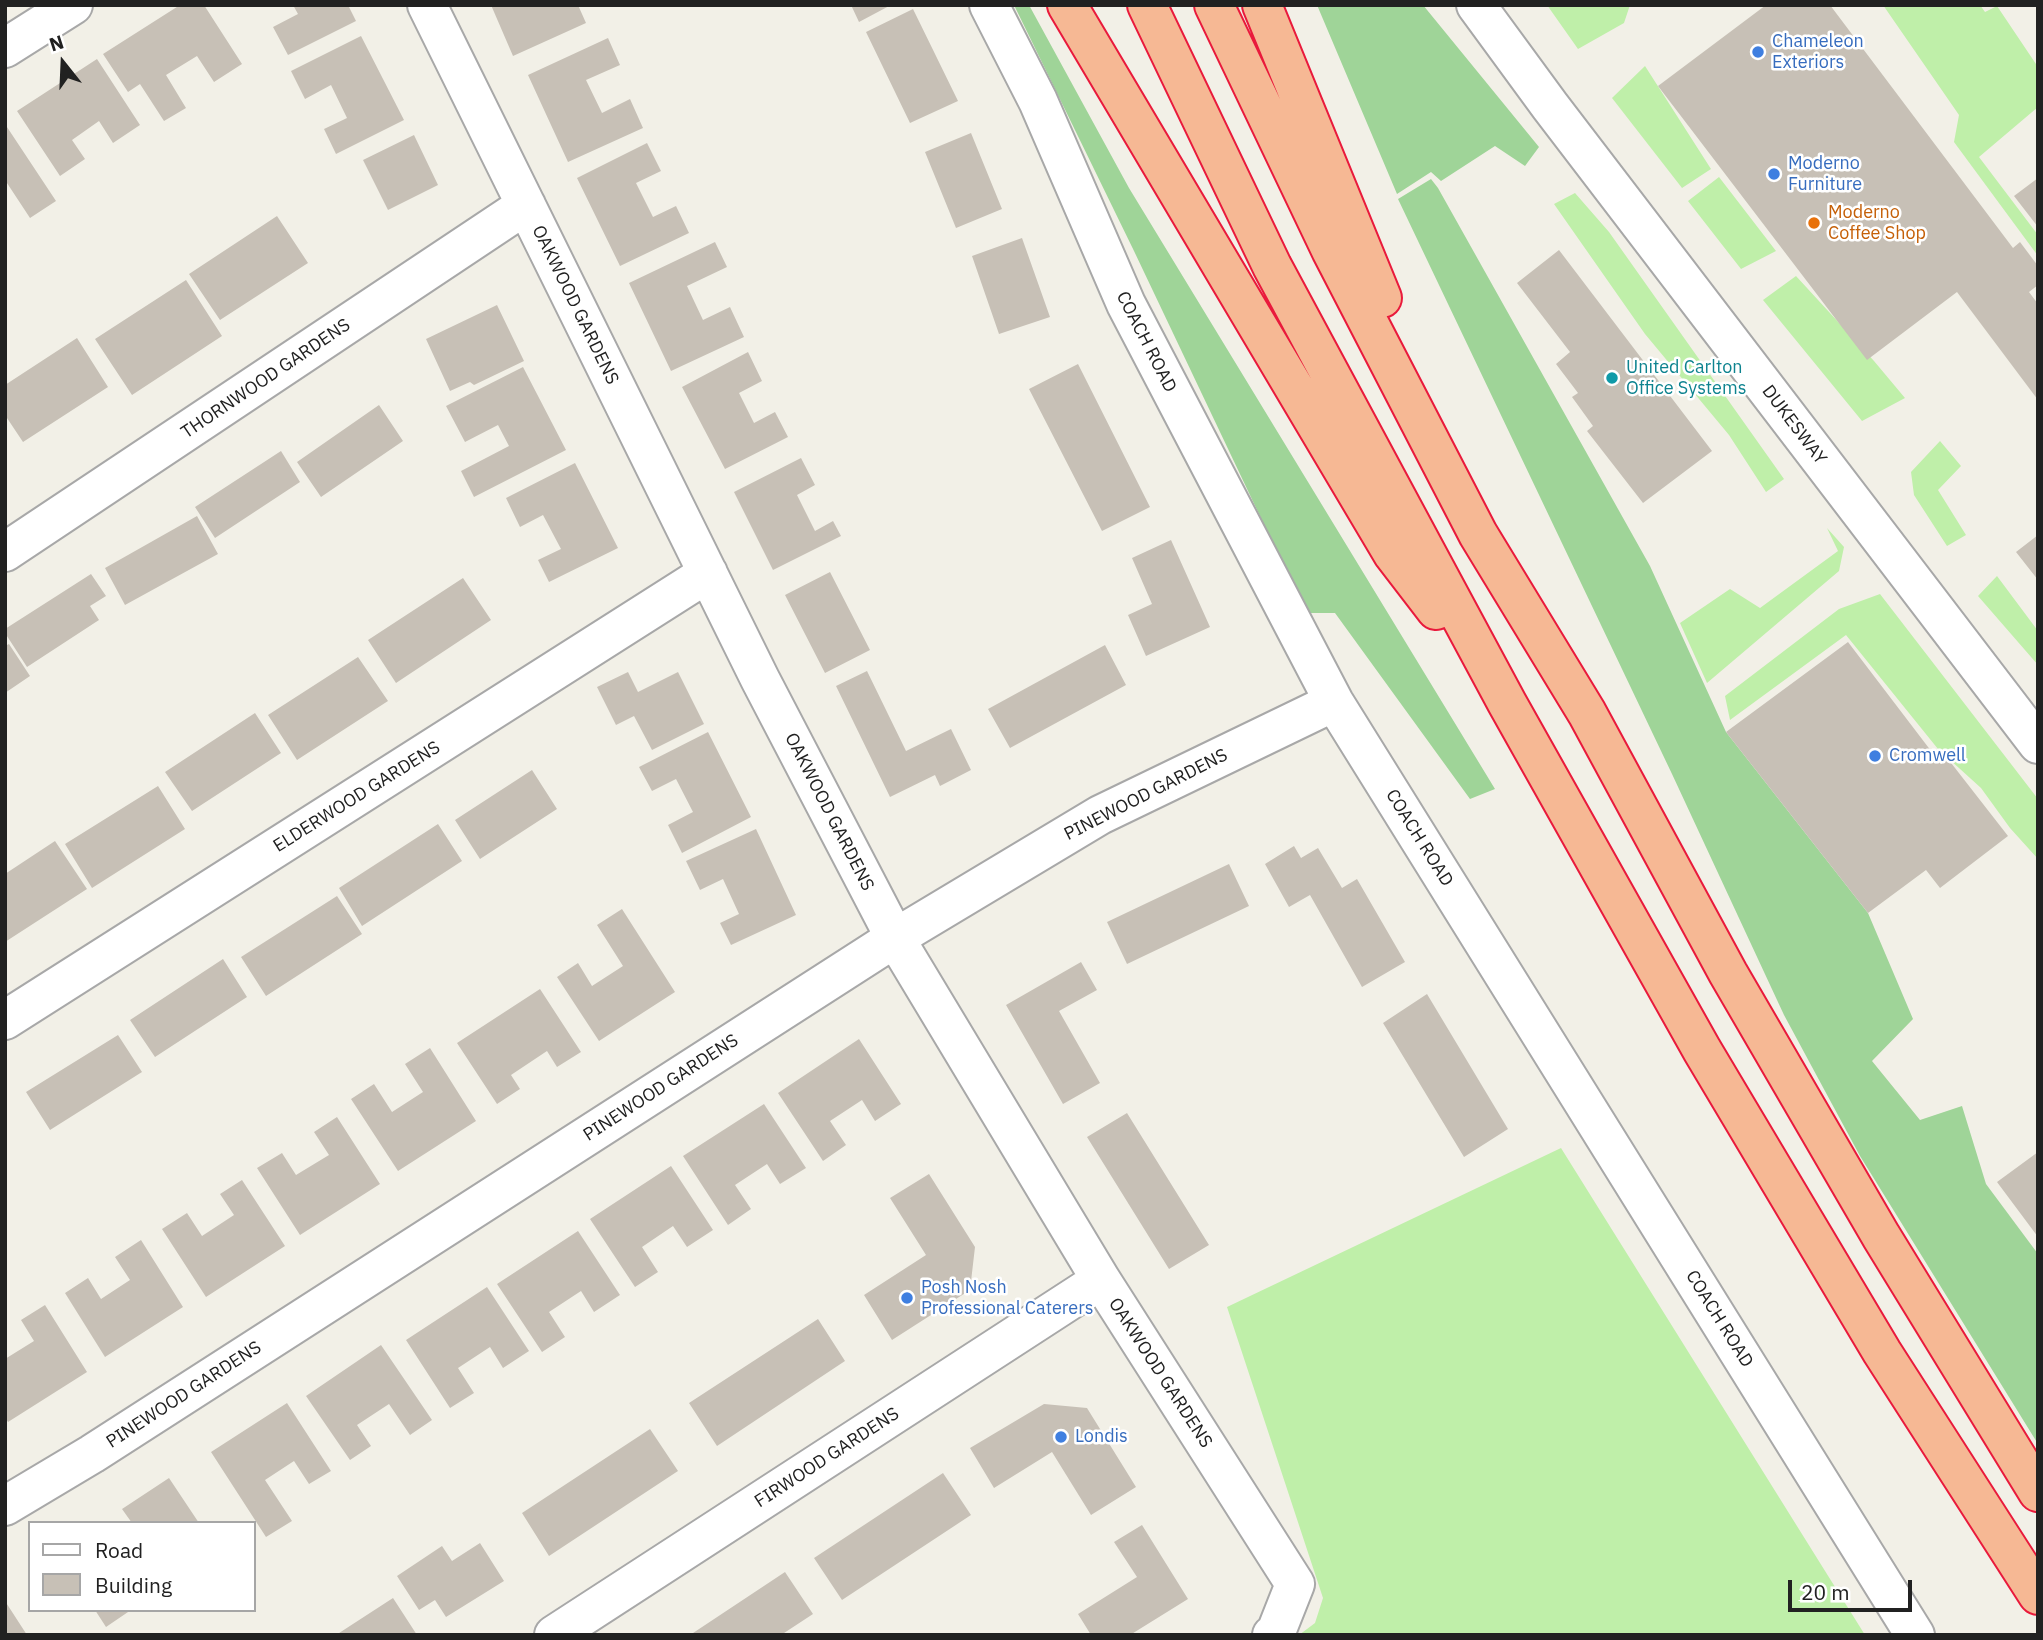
<!DOCTYPE html>
<html>
<head>
<meta charset="utf-8">
<style>
	body { margin:0 }
	#map { position:relative; width:2043px; height:1640px; overflow:hidden; background:#f2f0e7; font-family:"IBM Plex Sans",sans-serif }
	canvas { display:block }
	.frame { position:absolute; inset:0; border:7px solid #212121; pointer-events:none }
	.legend { position:absolute; left:28px; top:1521px; width:228px; height:91px; box-sizing:border-box; background:#fff; border:2px solid #a6a6a6; margin:0; padding:9px 12px; list-style:none; font-size:21px; color:#212121 }
	.legend li { display:flex; align-items:center; gap:14px; height:35px }
	.legend b { width:35px; border:2px solid #a6a6a6 }
	.north { position:absolute; left:28px; top:28px; width:70px; height:70px; -webkit-text-stroke:5px #fff; paint-order:stroke; rotate:342deg; font-size:19px; font-weight:700; line-height:28px; text-align:center; color:#212121 }
	.north::after { content:''; display:block; margin:auto; width:24px; height:32px; background:#212121; clip-path:polygon(50% 0,100% 100%,50% 72%,0 100%) }
	.scale { position:absolute; left:1788px; top:1580px; width:124px; height:32px; box-sizing:border-box; border:4px solid #212121; border-top:0; padding-left:9px; font-size:21px; line-height:24px; white-space:nowrap; color:#212121; -webkit-text-stroke:5px #fff; paint-order:stroke }
</style>
</head>
<body>
<div id="map">
<canvas width="2043" height="1640"></canvas>
<div class="frame"></div>
<ul class="legend">
<li><b style="height:9px;background:#fff"></b>Road</li>
<li><b style="height:19px;background:#c7c0b6"></b>Building</li>
</ul>
<div class="north">N</div>
<div class="scale">20 m</div>
</div>
<script>
const g = document.querySelector('canvas').getContext('2d');
g.lineJoin = 'round';
function fillPath(path, color) { g.fillStyle = color; g.fill(path, 'evenodd'); }
const poly = rows => new Path2D(rows.map(r => 'M' + r).join(''));
function trace(path, color, width, dash) { g.strokeStyle = color; g.lineWidth = width; g.lineCap = dash ? 'butt' : 'round'; g.setLineDash(dash || []); g.stroke(path); }
function label(font, color, halo, rows, align = 'center') {
  g.font = font + ' "IBM Plex Sans",sans-serif'; g.lineWidth = 5; g.setLineDash([]); g.textBaseline = 'middle'; g.strokeStyle = halo; g.fillStyle = color; for (const [text, x, y, turn = 0] of rows) {
    g.save(); g.translate(x, y); g.rotate((+turn || 0) * Math.PI / 180); g.textAlign = isNaN(turn) ? turn : align; if (halo) g.strokeText(text, 0, 0); g.fillText(text, 0, 0); g.restore();
  }
}
fillPath(poly([
	[1547,5,1630,5,1624,23,1578,49],
	[1883,5,1980,5,1985,12,1997,6,2038,67,2038,107,1979,157,2038,235,2038,256,1954,142,1959,115],
	[1645,66,1711,169,1682,188,1612,98],
	[1719,177,1776,251,1741,269,1688,201],
	[1575,193,1609,232,1784,479,1766,492,1729,435,1645,334,1554,204],
	[1796,276,1874,361,1905,398,1862,421,1763,300],
	[1940,441,1961,466,1938,490,1966,535,1947,546,1914,495,1911,472],
	[1827,528,1844,547,1839,571,1707,683,1680,623,1730,589,1760,608,1838,551],
	[1997,576,2038,631,2038,665,1978,596],
	[1880,594,2038,799,2038,859,2010,828,1981,788,1938,749,1846,635,1730,720,1725,696,1839,609],
	[1561,1148,1865,1635,1299,1635,1315,1623,1323,1598,1227,1307]
]), '#bfefa9');
fillPath(poly([
	[1014,5,1029,5,1129,188,1495,789,1470,799,1335,613,1306,613,1134,251],
	[1317,5,1423,5,1539,147,1525,166,1495,146,1441,181,1431,172,1397,194],
	[1431,179,1438,188,1650,566,1726,732,1868,913,1913,1019,1872,1061,1920,1120,1962,1106,1986,1184,2038,1254,2038,1444,1860,1156,1784,1015,1672,774,1398,199]
]), '#9fd498');
fillPath(poly([
	[180,5,204,5,242,64,214,82,197,56,166,75,186,108,164,121,140,84,128,92,103,54],
	[293,5,348,5,356,21,288,55,273,27,298,14],
	[491,5,549,5,550,7,578,5,586,23,513,56],
	[851,5,891,5,859,22],
	[1766,5,1830,5,2013,248,2020,242,2038,266,2038,285,2029,292,2038,304,2038,400,1957,292,1867,360,1658,86],
	[913,9,958,101,910,123,866,32],
	[361,36,404,120,336,154,324,129,347,118,331,85,305,99,291,71],
	[608,38,620,65,586,80,602,113,630,99,643,128,568,162,528,75],
	[97,59,140,125,113,143,99,121,72,140,85,159,60,176,17,111],
	[5,124,56,201,30,218,5,180],
	[971,133,1002,209,956,228,925,152],
	[414,135,438,185,388,210,363,160],
	[647,143,661,171,636,183,653,217,676,206,689,233,620,266,577,178],
	[2038,178,2038,227,2014,196],
	[277,216,308,263,220,320,189,274],
	[1022,238,1050,317,999,334,972,256],
	[715,242,727,267,687,286,703,320,730,307,744,337,671,371,629,283],
	[1559,250,1712,451,1643,503,1587,431,1593,426,1572,397,1578,393,1556,364,1570,352,1517,283],
	[186,280,222,336,132,395,95,339],
	[497,305,524,361,474,385,470,382,450,391,426,339],
	[77,338,108,387,23,442,5,415,5,385],
	[748,352,762,381,739,393,754,423,775,412,788,437,725,469,682,387],
	[1078,364,1150,507,1102,531,1029,389],
	[523,367,566,450,474,497,461,471,509,446,498,425,465,442,446,406],
	[379,405,403,441,321,497,297,462],
	[281,451,300,482,215,538,195,507],
	[801,458,815,485,797,495,815,531,833,521,841,536,773,570,734,492],
	[575,463,618,548,549,582,538,560,561,549,543,515,520,527,506,498],
	[197,516,218,554,125,605,105,568],
	[2038,535,2038,580,2016,552],
	[1171,540,1210,627,1146,656,1128,615,1152,604,1132,558],
	[830,572,870,650,825,673,785,595],
	[91,574,106,596,90,606,99,620,27,667,5,633,5,629],
	[463,578,491,620,396,683,368,640],
	[1848,642,1941,764,1948,759,2008,836,1940,888,1926,870,1868,913,1726,732],
	[9,644,30,676,5,693,5,646],
	[1105,645,1126,685,1010,748,988,709],
	[358,657,388,701,297,760,268,715],
	[867,671,906,751,951,729,971,770,940,786,935,775,890,797,836,686],
	[628,672,638,692,678,672,704,724,652,750,634,716,616,725,597,687],
	[255,713,281,753,192,811,165,772],
	[708,732,751,817,682,853,668,825,693,812,676,779,652,791,639,767],
	[532,770,557,809,480,859,455,820],
	[158,786,185,829,92,888,65,844],
	[438,824,462,861,362,926,339,888],
	[756,829,796,915,731,945,720,923,739,914,723,879,700,890,686,861],
	[55,841,87,889,5,942,5,874],
	[1294,846,1301,858,1318,848,1342,888,1357,879,1405,962,1362,987,1310,895,1289,907,1265,864],
	[1229,864,1249,906,1127,964,1107,922],
	[337,896,362,934,266,996,241,957],
	[622,909,675,992,599,1041,557,977,578,963,592,986,623,966,597,925],
	[223,959,247,997,155,1057,130,1020],
	[1081,962,1097,990,1059,1011,1100,1083,1063,1104,1006,1005],
	[540,989,581,1052,557,1067,547,1051,511,1075,520,1089,497,1104,457,1043],
	[1427,994,1508,1129,1464,1157,1383,1023],
	[118,1035,142,1072,50,1130,26,1092],
	[859,1039,901,1104,875,1121,862,1100,830,1121,846,1145,823,1161,778,1093],
	[430,1048,476,1121,398,1171,351,1099,374,1084,392,1112,423,1092,405,1064],
	[764,1104,806,1168,780,1184,767,1164,735,1185,751,1209,728,1225,683,1156],
	[1127,1113,1209,1245,1169,1269,1087,1137],
	[337,1117,380,1184,300,1235,257,1168,282,1153,296,1175,329,1155,314,1132],
	[2038,1152,2038,1237,1997,1182],
	[671,1166,713,1230,687,1247,673,1226,642,1247,658,1272,635,1287,590,1219],
	[929,1174,975,1247,970,1290,892,1340,864,1295,926,1255,890,1198],
	[242,1180,285,1246,206,1297,162,1229,187,1213,202,1236,234,1215,220,1194],
	[578,1231,620,1295,594,1312,581,1291,549,1312,565,1337,542,1352,497,1284],
	[141,1240,183,1307,105,1357,65,1293,88,1278,101,1299,130,1280,115,1257],
	[487,1287,529,1351,503,1368,490,1347,458,1368,474,1393,450,1408,406,1340],
	[45,1305,87,1372,8,1422,5,1417,5,1359,34,1341,21,1320],
	[818,1319,845,1361,717,1446,689,1403],
	[381,1345,432,1420,410,1435,389,1404,357,1425,371,1446,350,1460,306,1396],
	[287,1403,331,1471,309,1484,294,1461,265,1480,292,1521,266,1537,211,1452],
	[1044,1404,1087,1408,1136,1487,1091,1515,1052,1452,994,1488,970,1448],
	[650,1429,678,1471,549,1556,522,1513],
	[943,1473,971,1515,842,1600,814,1558],
	[169,1478,199,1523,132,1523,122,1509],
	[1142,1525,1188,1599,1130,1635,1091,1635,1078,1614,1137,1577,1114,1542],
	[480,1543,504,1581,446,1617,435,1600,419,1610,397,1576,442,1546,452,1561],
	[785,1572,813,1614,781,1635,690,1635],
	[393,1598,417,1635,336,1635],
	[5,1601,27,1635,5,1635],
	[95,1610,131,1610,106,1627]
]), '#c7c0b6');
const minor = poly([
	[427,5,760,679,895,938,1101,1280,1295,1584,1276,1632,1272,1635],
	[989,5,1038,101,1126,304,1334,702,1915,1635],
	[5,48,73,5],
	[5,552,526,205],
	[5,1020,708,573],
	[5,1506,92,1454,895,938,1100,815,1334,702],
	[554,1635,1101,1280]
]);
const tertiary = poly([
	[1476,5,1550,106,2038,744]
]);
const trunk = poly([
	[1067,5,1393,554,1436,610],
	[1147,5,1272,266,1507,703,1702,1050,1882,1352,2038,1595],
	[1214,5,1331,250,1478,534,1587,713,1728,973,1881,1236,2038,1492],
	[1262,5,1382,298]
]);
trace(minor, '#a8a8a8', 42);
trace(tertiary, '#a8a8a8', 42);
trace(trunk, '#e91a3c', 42);
trace(minor, '#fff', 38);
trace(tertiary, '#fff', 38);
trace(trunk, '#f6b894', 38);
for (const [x, y, r, color] of [
	[1758,52,7,"#3f7fe0"],
	[1774,174,7,"#3f7fe0"],
	[1814,223,7,"#e8710a"],
	[1612,378,7,"#0f9aa8"],
	[1875,756,7,"#3f7fe0"],
	[907,1298,7,"#3f7fe0"],
	[1061,1437,7,"#3f7fe0"]
]) { const dot = new Path2D(); dot.arc(x, y, r, 0, 2 * Math.PI); g.fillStyle = color; g.fill(dot); trace(dot, '#fff', 2.5); }
label('18px', '#366cbe', '#fff', [
	["Chameleon",1772,42],
	["Exteriors",1772,63],
	["Moderno",1788,164],
	["Furniture",1788,185],
	["Cromwell",1889,756],
	["Posh Nosh",921,1288],
	["Professional Caterers",921,1309],
	["Londis",1075,1437]
], 'left');
label('18px', '#c56008', '#fff', [
	["Moderno",1828,213],
	["Coffee Shop",1828,234]
], 'left');
label('18px', '#212121', '#fff', [
	["OAKWOOD GARDENS",575,305,64],
	["COACH ROAD",1146,342,63],
	["THORNWOOD GARDENS",266,379,-34],
	["DUKESWAY",1794,425,53],
	["PINEWOOD GARDENS",1146,795,-27],
	["ELDERWOOD GARDENS",357,797,-32],
	["OAKWOOD GARDENS",829,812,63],
	["COACH ROAD",1419,838,58],
	["PINEWOOD GARDENS",661,1088,-33],
	["COACH ROAD",1719,1319,58],
	["OAKWOOD GARDENS",1160,1373,57],
	["PINEWOOD GARDENS",184,1395,-33],
	["FIRWOOD GARDENS",827,1458,-33]
]);
label('18px', '#0d838f', '#fff', [
	["United Carlton",1626,368],
	["Office Systems",1626,389]
], 'left');
</script>
</body>
</html>
